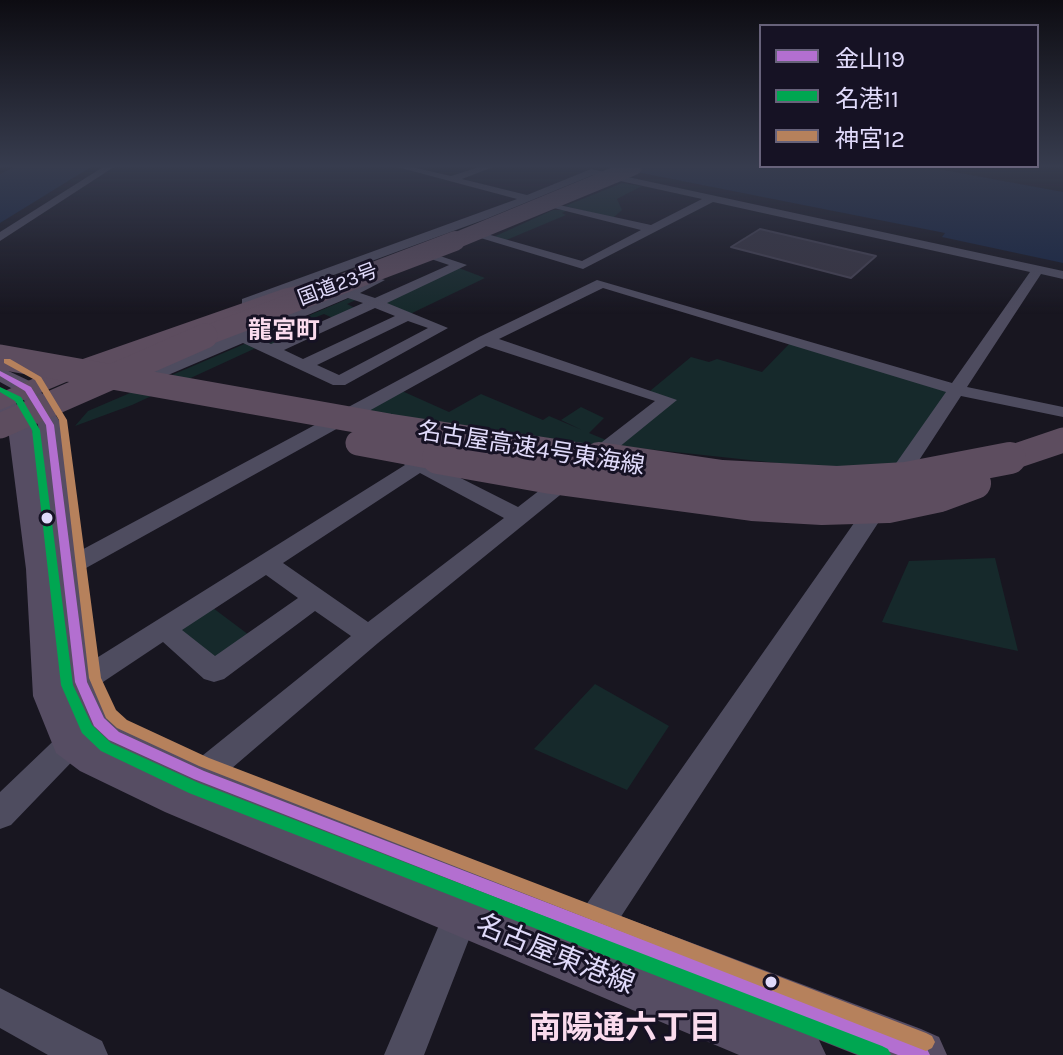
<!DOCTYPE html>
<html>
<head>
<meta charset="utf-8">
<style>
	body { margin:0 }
	#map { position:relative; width:1063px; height:1055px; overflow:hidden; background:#181620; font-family:Karla,"Noto Sans JP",sans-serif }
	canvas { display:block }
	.legend { position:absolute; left:759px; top:24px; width:280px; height:144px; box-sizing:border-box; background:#161224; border:2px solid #67627a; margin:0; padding:10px 14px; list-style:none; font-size:24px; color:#e0dafa }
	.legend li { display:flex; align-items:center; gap:16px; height:40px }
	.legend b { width:40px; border:2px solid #67627a }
</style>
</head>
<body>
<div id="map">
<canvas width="1063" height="1055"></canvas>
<ul class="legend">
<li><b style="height:10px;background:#b36fd0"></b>金山19</li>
<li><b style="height:10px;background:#00a651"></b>名港11</li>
<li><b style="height:10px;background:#b6815c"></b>神宮12</li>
</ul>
</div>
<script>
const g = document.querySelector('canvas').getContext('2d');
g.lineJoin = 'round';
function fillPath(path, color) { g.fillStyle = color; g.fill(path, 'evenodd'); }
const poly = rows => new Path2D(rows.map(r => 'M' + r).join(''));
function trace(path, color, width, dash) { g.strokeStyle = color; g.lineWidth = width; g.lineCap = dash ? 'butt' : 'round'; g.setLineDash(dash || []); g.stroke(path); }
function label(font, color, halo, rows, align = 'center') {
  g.font = font + ' Karla,"Noto Sans JP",sans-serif'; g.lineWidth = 6; g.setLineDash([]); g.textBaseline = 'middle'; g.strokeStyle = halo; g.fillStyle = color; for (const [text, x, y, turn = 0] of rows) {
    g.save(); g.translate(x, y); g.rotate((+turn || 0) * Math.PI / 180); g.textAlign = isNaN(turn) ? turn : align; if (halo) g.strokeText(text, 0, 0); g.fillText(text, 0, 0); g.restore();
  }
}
fillPath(poly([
	[622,183,642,186,617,199,622,210,613,218,565,206],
	[553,210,568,210,562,213,566,215,504,241,491,238],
	[459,268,485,278,410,314,380,303],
	[352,297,358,299,347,304,357,309,335,319,324,314,311,319,322,325,274,346,254,339],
	[249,342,258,347,132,405,75,426,88,411],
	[790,343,948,392,902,466,805,466,610,445,671,400,650,391,691,357,709,362,717,359,762,372],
	[402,391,449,412,481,394,543,420,549,416,582,430,561,420,581,407,604,418,589,433,606,440,556,478,351,418],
	[995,558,1018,651,882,622,909,561],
	[209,605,253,638,215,667,169,630],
	[595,684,669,726,627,790,534,749]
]), '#16292b');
fillPath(poly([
	[14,167,91,167,0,223,0,174],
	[611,167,928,167,1063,192,1063,263,942,237,945,233]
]), '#172544');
const building = poly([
	[760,229,876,256,851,278,731,247,760,229]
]);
fillPath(building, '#383442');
trace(building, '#464253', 2);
fillPath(poly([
	[103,167,114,167,0,241,0,232,103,167],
	[397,167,412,167,451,176,479,167,493,167,462,179,527,195,591,169,1063,271,1063,279,1041,274,967,387,1063,407,1063,417,961,396,607,938,594,943,581,938,576,925,581,912,946,392,603,288,499,339,677,400,378,643,204,792,193,796,182,792,178,782,182,772,351,636,315,611,224,679,214,682,204,679,163,642,91,690,81,693,71,690,67,682,71,674,405,465,400,460,403,456,417,456,518,507,655,401,486,346,77,573,61,573,57,567,61,561,479,337,597,280,952,383,1030,272,713,202,583,269,474,236,480,232,582,261,641,230,550,207,550,203,651,225,702,199,593,175,486,219,252,305,242,305,242,299,517,199,397,167],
	[420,473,504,518,368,622,283,563,420,473],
	[266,575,298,598,215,656,182,630,266,575],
	[431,253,467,265,387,303,448,328,345,385,333,385,243,343,161,378,131,384,123,379,373,277,385,280,360,293,375,298,449,265,431,259,431,253],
	[348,298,363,303,271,344,256,337,348,298],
	[375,308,395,316,303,359,284,350,375,308],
	[408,321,428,328,339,375,317,365,408,321],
	[78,723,88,727,93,736,88,745,11,825,0,829,0,792,68,727,78,723],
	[460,898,472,904,478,916,424,1055,384,1055,448,904,460,898],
	[0,988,102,1041,108,1055,48,1055,0,1028,0,988]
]), '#4e4c5f');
fillPath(poly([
	[0,367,36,384,62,425,98,682,112,711,127,725,213,763,921,1029,939,1037,947,1055,857,1055,819,1040,826,1055,739,1055,165,812,80,771,56,753,33,696,26,569,8,428,0,414,0,389,8,391,32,428,48,521,38,425,20,393,0,382,0,367],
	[68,693,81,722,86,732,83,730,68,693]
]), '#564d63');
fillPath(poly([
	[317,281,327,287,324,291,296,298,78,377,0,410,0,393,60,367,283,289,317,281]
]), '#5d4d5f');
trace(poly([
	[450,243,634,167]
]), '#5d4d5f', 16);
trace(poly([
	[200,338,455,241]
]), '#5d4d5f', 20);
trace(poly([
	[0,357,389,426,612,460],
	[0,426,205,336],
	[358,443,449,460],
	[1004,460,1063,440]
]), '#5d4d5f', 25);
trace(poly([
	[438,458,551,478,752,505,822,509,888,507,940,496,975,483],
	[599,458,722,476,837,482,906,478,1010,458]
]), '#5d4d5f', 32);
fillPath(poly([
	[0,371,31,387,54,425,87,682,104,718,119,732,204,771,921,1046,927,1049,930,1055,898,1055,194,779,109,740,94,726,75,682,46,425,25,391,0,376,0,371]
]), '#b36fd0');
fillPath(poly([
	[0,387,21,397,40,430,73,685,92,725,111,743,199,783,882,1046,888,1049,891,1055,859,1055,189,793,101,751,82,733,61,685,32,430,15,401,0,392,0,387]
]), '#00a651');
fillPath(poly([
	[4,359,10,359,41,377,67,420,101,678,116,710,127,720,209,758,926,1033,932,1036,935,1042,932,1048,926,1051,199,766,117,728,106,718,89,678,59,420,35,380,4,363,4,359]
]), '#b6815c');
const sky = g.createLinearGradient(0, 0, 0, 314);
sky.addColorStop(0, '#0d0c12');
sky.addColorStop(0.53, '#373c4e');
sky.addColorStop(1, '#373c4e00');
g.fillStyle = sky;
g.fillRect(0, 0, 1063, 314);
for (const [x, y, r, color] of [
	[47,518,7,"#e0dafa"],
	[771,982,7,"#e0dafa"]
]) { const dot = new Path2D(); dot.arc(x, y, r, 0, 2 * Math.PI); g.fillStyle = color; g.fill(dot); trace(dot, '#161224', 3); }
label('20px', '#e0dafa', '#161224', [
	["国道23号",338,285,-21]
]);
label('bold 24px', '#fadbed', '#161224', [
	["龍宮町",284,331]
]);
label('24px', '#e0dafa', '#161224', [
	["名古屋高速4号東海線",531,449,9]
]);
label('28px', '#e0dafa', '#161224', [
	["名古屋東港線",555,955,22]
]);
label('bold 32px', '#fadbed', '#161224', [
	["南陽通六丁目",625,1029]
]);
</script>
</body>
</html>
